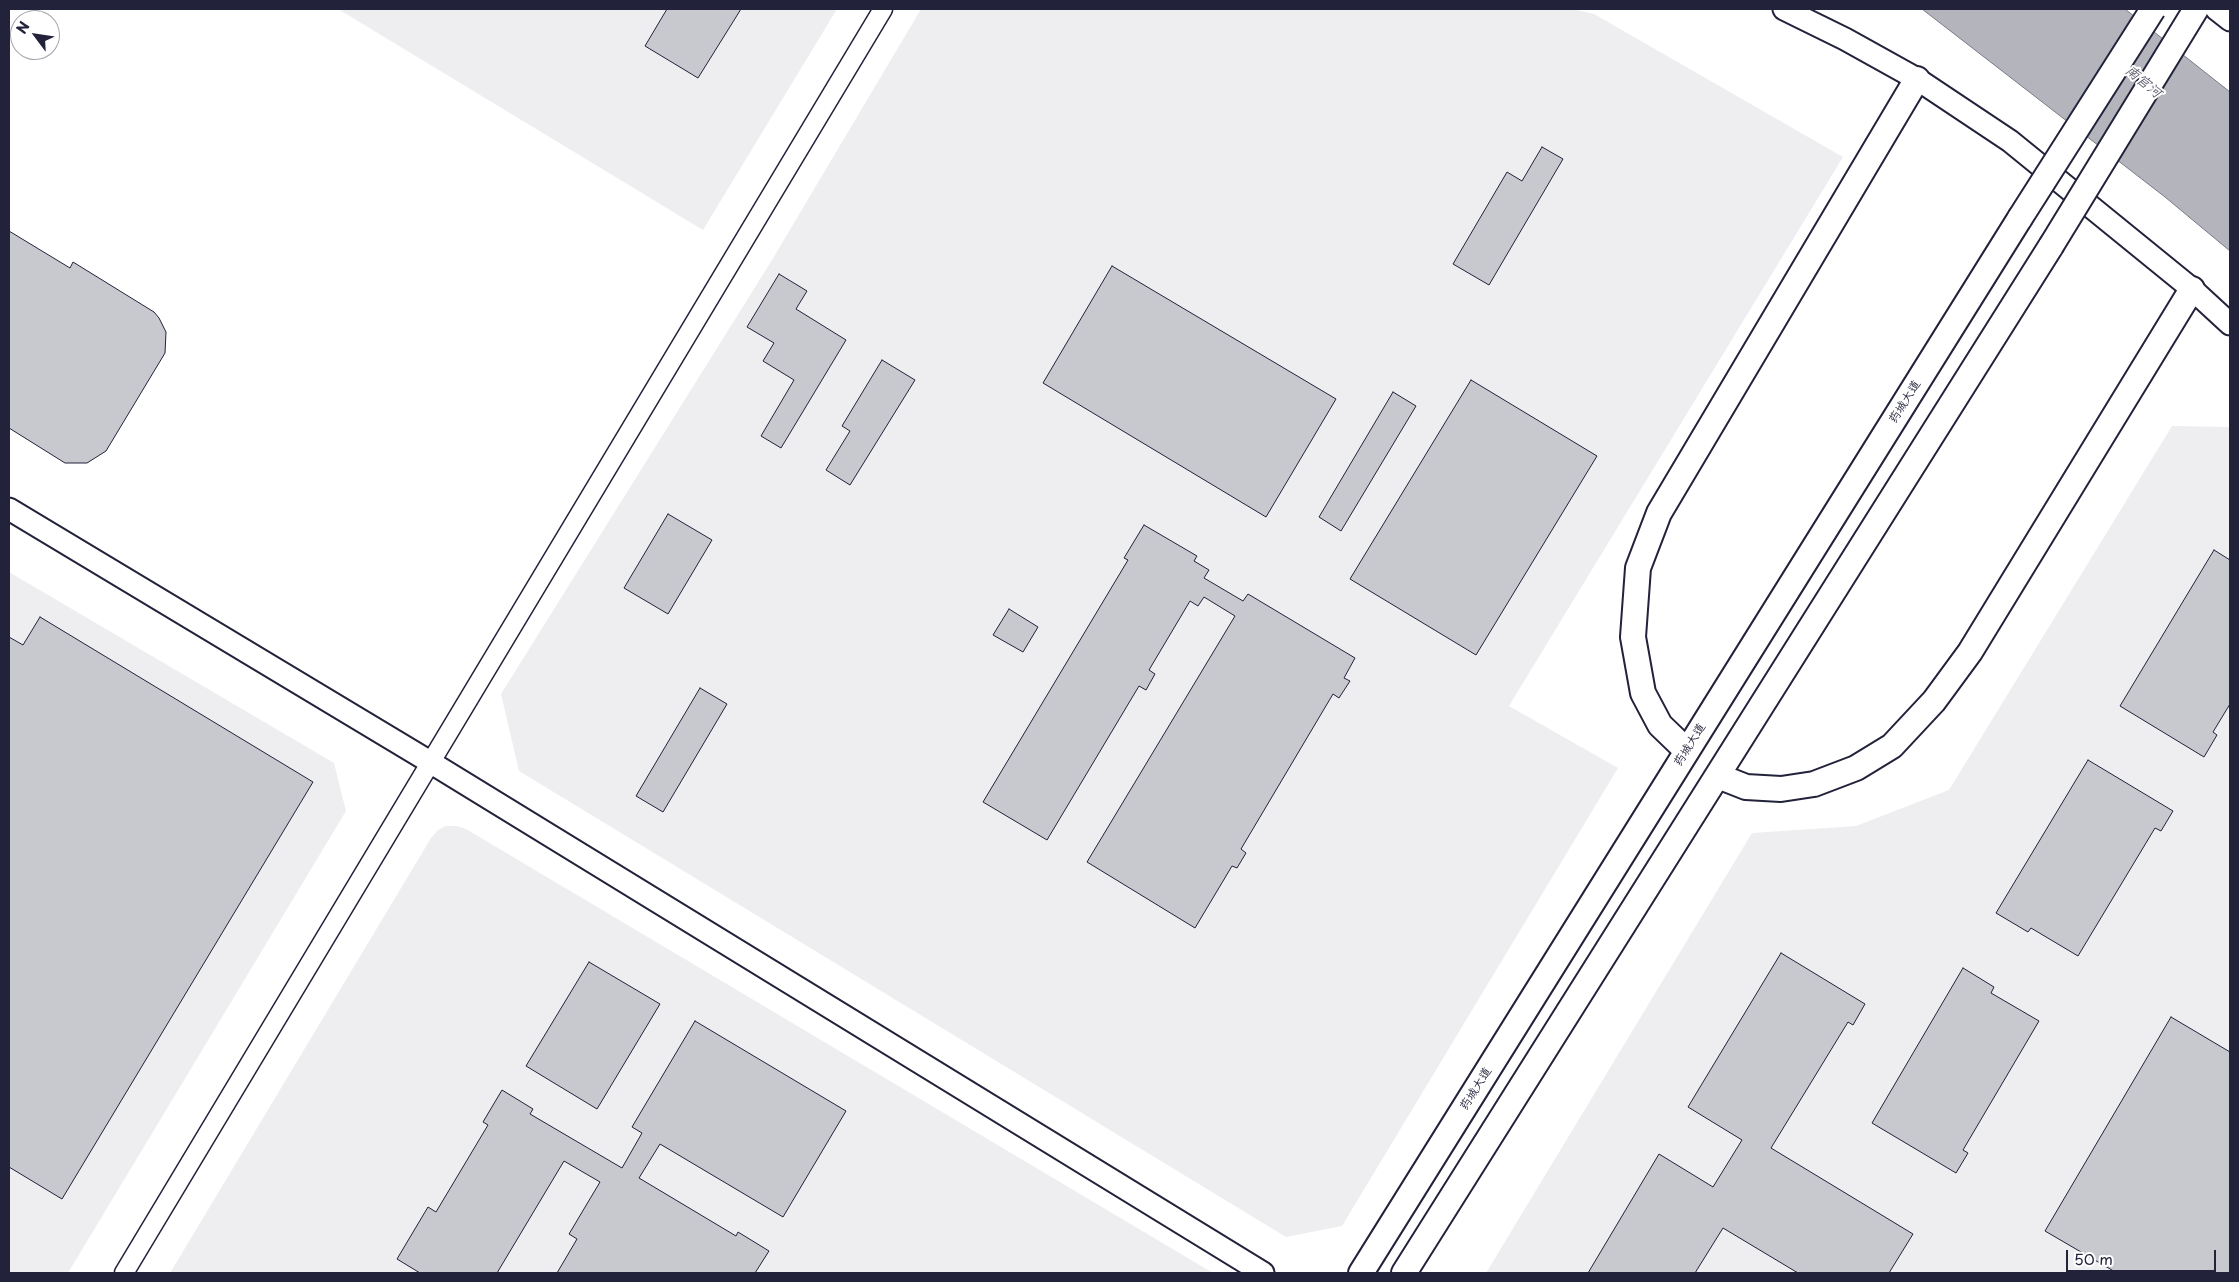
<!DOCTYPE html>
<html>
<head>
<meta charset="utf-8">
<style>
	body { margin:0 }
	#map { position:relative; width:2239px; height:1282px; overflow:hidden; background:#fff; font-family:"Playpen Sans",sans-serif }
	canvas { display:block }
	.frame { position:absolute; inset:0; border:10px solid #22223b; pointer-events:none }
	.north { position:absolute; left:10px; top:10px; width:50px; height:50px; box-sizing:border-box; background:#fff; border:1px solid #a7a7b1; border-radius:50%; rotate:301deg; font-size:14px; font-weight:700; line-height:20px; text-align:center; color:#22223b }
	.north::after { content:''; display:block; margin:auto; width:18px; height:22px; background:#22223b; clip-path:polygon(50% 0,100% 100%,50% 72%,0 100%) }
	.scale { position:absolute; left:2066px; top:1250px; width:150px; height:22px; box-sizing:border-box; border:2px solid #22223b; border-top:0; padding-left:6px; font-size:15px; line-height:18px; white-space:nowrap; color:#22223b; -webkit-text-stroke:4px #fff; paint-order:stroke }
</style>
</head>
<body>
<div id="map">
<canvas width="2239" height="1282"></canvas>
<div class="frame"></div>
<div class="north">N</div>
<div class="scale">50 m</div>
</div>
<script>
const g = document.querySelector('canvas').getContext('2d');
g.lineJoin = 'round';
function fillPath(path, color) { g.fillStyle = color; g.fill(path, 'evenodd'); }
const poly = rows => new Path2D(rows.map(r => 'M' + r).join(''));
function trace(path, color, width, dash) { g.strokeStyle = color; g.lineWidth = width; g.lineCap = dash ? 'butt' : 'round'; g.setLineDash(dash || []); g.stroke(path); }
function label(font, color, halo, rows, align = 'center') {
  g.font = font + ' "Playpen Sans","LXGW WenKai TC",sans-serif'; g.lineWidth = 4; g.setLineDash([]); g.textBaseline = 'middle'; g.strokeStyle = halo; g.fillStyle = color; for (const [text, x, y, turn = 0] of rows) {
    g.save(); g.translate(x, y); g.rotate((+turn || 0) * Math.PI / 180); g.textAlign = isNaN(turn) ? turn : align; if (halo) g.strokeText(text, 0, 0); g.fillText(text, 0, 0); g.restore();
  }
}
fillPath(poly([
	[338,9,837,9,703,230],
	[921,9,1572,9,1594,14,1843,157,1509,706,1618,768,1342,1226,1286,1237,519,771,501,694,772,260],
	[2172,426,2230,427,2230,1273,1486,1273,1752,833,1856,826,1949,790],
	[9,572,334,763,346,811,68,1273,9,1273],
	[446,826,457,826,466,829,1213,1273,170,1273,431,838,438,830]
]), '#eeeef1');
const water = poly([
	[1922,9,2125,9,2230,92,2230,251,2165,197,1922,9]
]);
fillPath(water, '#b4b4bc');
trace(water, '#7a7a88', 1);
const building = poly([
	[667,9,741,9,698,78,645,46,667,9],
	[1542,147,1563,159,1489,285,1453,264,1507,172,1522,181,1542,147],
	[9,231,70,268,73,262,154,312,159,318,166,332,165,353,106,451,87,463,65,463,9,428,9,231],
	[1112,266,1336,399,1266,517,1043,383,1112,266],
	[779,274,807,291,796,309,846,340,781,448,761,436,794,380,763,361,774,343,747,327,779,274],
	[882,360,915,380,850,485,826,470,850,431,842,426,882,360],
	[1471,380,1597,456,1476,655,1350,579,1471,380],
	[1393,392,1416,406,1341,531,1319,517,1393,392],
	[668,514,712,540,668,614,624,588,668,514],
	[1144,525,1197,556,1194,561,1209,570,1204,578,1243,601,1248,594,1355,658,1344,678,1350,681,1339,698,1333,694,1241,849,1246,853,1237,868,1232,866,1195,928,1087,862,1235,616,1204,597,1198,606,1190,601,1149,670,1155,674,1146,690,1139,686,1047,840,983,802,1128,560,1124,558,1144,525],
	[2214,550,2230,560,2230,704,2213,732,2217,735,2204,757,2120,706,2214,550],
	[1009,609,1038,627,1023,652,993,635,1009,609],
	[40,617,313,782,62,1199,9,1167,9,637,23,645,40,617],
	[700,688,727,704,663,812,636,796,700,688],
	[2088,760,2173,811,2161,831,2155,828,2078,956,2031,928,2028,932,1996,913,2088,760],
	[1781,953,1865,1004,1853,1025,1848,1022,1771,1148,1913,1234,1889,1273,1798,1273,1723,1228,1695,1273,1588,1273,1659,1154,1713,1187,1742,1140,1688,1107,1781,953],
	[589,962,660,1004,597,1109,526,1066,589,962],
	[1963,968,1994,987,1991,993,2039,1021,1963,1150,1968,1153,1956,1173,1872,1123,1963,968],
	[2171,1017,2230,1052,2230,1273,2117,1273,2045,1231,2171,1017],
	[695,1021,846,1111,783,1217,660,1144,639,1178,736,1236,738,1232,769,1251,755,1273,557,1273,577,1239,569,1234,600,1182,564,1161,497,1273,420,1273,397,1259,428,1207,436,1212,488,1125,483,1122,502,1090,533,1109,530,1114,622,1168,642,1133,632,1127,695,1021]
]);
fillPath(building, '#c8c8cf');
trace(building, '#22223b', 1);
const minor = poly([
	[124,1273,883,9]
]);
const tertiary = poly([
	[1784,9,1845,39,1917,79,2010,141,2192,289,2230,324],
	[2216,9,2230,20],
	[9,509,430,762,1263,1273]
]);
const secondary = poly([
	[1687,751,1660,725,1643,693,1633,637,1638,568,1659,513,1917,79],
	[1718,776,1746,787,1781,789,1814,784,1856,768,1892,746,1934,701,1970,652,2192,289],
	[1361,1273,2020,218],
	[1404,1273,2051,246]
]);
trace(minor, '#22223b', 21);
trace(tertiary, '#22223b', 25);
trace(secondary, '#22223b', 28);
trace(minor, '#fff', 18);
trace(tertiary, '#fff', 21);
trace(secondary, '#fff', 24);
const secondaryBridge = poly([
	[2020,218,2153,9],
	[2051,246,2196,9]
]);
trace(secondaryBridge, '#22223b', 28, []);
trace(secondaryBridge, '#fff', 24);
label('12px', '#22223b', '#fff', [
	["药城大道",1905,402,-58],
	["药城大道",1690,745,-58],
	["药城大道",1476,1089,-58]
]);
label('italic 14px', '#5c5c6f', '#fff', [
	["南官河",2143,82,40]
]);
</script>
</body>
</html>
